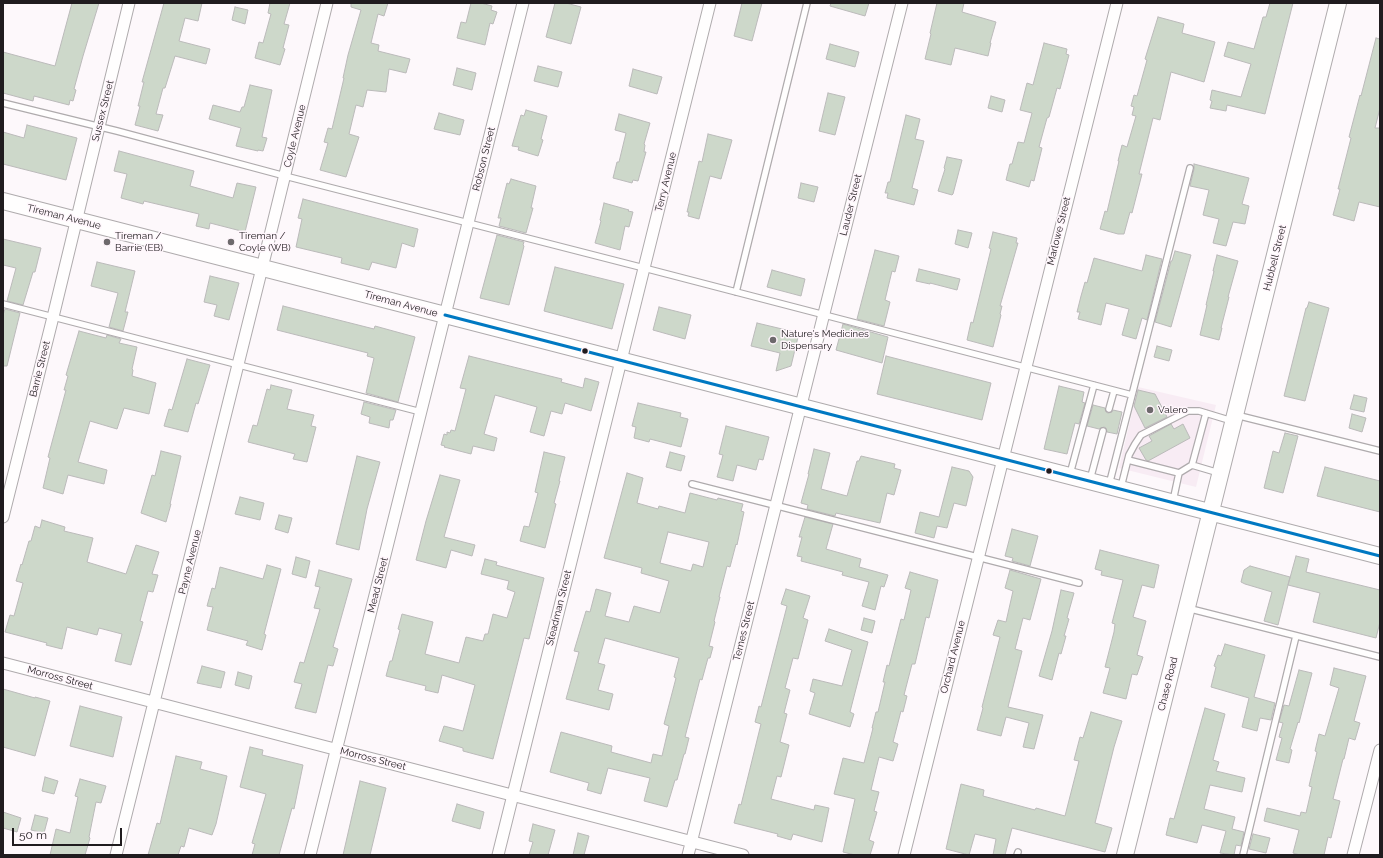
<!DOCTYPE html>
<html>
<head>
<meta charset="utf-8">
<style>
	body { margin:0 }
	#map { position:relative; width:1383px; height:858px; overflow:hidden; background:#fdf8fb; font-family:Raleway,sans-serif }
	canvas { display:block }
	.frame { position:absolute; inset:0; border:4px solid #201c1f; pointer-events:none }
	.scale { position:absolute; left:12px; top:828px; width:110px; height:18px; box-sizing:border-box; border:2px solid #201c1f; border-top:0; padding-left:5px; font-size:12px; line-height:14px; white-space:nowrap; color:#201c1f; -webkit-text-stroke:3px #fff6fc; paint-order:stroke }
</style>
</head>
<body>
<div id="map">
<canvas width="1383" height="858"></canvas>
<div class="frame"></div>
<div class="scale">50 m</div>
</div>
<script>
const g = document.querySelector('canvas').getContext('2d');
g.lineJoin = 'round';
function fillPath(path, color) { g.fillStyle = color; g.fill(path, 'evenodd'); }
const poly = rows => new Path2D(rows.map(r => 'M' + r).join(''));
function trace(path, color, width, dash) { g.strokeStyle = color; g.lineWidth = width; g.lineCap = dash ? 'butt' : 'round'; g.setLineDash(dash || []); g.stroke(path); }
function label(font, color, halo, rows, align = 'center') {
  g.font = font + ' Raleway,sans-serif'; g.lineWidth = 3; g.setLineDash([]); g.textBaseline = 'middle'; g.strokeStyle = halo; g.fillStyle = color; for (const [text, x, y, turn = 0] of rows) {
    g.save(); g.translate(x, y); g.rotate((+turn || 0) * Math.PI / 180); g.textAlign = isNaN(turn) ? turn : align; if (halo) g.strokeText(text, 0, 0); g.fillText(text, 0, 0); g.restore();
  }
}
fillPath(poly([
	[1138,387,1216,405,1196,487,1119,468]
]), '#f8ecf4');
const building = poly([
	[72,3,99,3,83,56,74,89,76,90,73,101,70,100,69,105,34,96,33,101,3,93,3,52,55,66,72,3],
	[164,3,202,3,198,21,185,18,179,41,210,49,206,64,175,56,165,88,163,88,156,114,163,115,158,131,135,125,140,106,138,106,144,82,142,82,164,3],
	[270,3,290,3,284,24,289,25,283,48,285,49,280,65,255,58,259,42,263,43,271,14,268,13,270,3],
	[351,3,388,3,384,16,378,14,371,43,379,45,378,51,410,59,406,73,389,69,386,92,367,90,363,107,356,105,349,134,359,137,346,177,320,170,328,143,324,142,328,128,332,129,344,78,343,78,348,55,361,10,351,7,351,3],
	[471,3,481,3,492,6,491,10,497,12,493,24,490,23,485,45,457,38,461,22,466,23,471,3],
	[555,3,566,3,581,7,571,44,546,37,555,3],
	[742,3,762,3,752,41,734,36,742,3],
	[831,3,869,3,865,16,830,6,831,3],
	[937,3,964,3,962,12,996,22,990,43,991,43,988,56,955,48,951,65,925,59,931,34,930,33,937,3],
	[1270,3,1293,3,1265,114,1227,105,1226,111,1210,108,1212,101,1210,100,1212,90,1241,97,1251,64,1224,56,1228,42,1254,49,1263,17,1266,17,1270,3],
	[235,7,248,10,245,24,232,20,235,7],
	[1158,17,1184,24,1182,33,1215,42,1204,82,1171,72,1160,120,1153,118,1139,174,1142,174,1132,213,1130,212,1124,234,1118,234,1100,229,1105,211,1107,212,1119,161,1118,161,1122,145,1127,147,1136,116,1132,115,1134,107,1131,106,1134,95,1137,96,1147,60,1145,59,1158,17],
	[1376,38,1380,39,1380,108,1375,128,1380,128,1380,207,1359,202,1354,221,1333,215,1340,189,1338,189,1351,138,1349,137,1360,95,1361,96,1376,38],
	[1044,43,1067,49,1066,54,1069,55,1060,89,1057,88,1049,117,1047,118,1039,147,1042,148,1034,181,1031,180,1029,187,1006,180,1010,164,1012,164,1018,142,1024,143,1032,113,1020,110,1027,83,1033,85,1044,43],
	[830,44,859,52,855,67,826,59,830,44],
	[538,66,562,72,558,87,534,81,538,66],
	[457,68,476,73,472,90,453,85,457,68],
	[633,69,662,77,657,94,629,86,633,69],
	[250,85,272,90,262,137,267,138,263,151,258,150,258,151,236,146,241,128,209,119,213,105,240,112,242,107,244,107,250,85],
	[828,93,845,97,835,135,819,131,828,93],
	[991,96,1005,100,1002,112,988,108,991,96],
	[526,110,547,116,541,139,543,140,538,156,518,150,519,147,512,146,521,115,524,116,526,110],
	[439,113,464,120,460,135,434,129,439,113],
	[619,114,650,123,644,144,645,145,644,152,646,152,638,181,633,180,632,183,613,178,617,162,619,162,626,133,615,130,619,114],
	[906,115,920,119,915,139,924,141,912,188,918,190,914,205,887,198,888,193,885,193,888,182,890,182,906,115],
	[27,125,77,138,66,180,3,164,3,132,24,138,27,125],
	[708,134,732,140,721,179,710,176,699,219,688,216,689,212,687,212,699,161,702,162,708,134],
	[119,151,194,171,190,186,233,198,237,183,256,187,245,232,210,223,209,229,196,226,199,214,144,201,143,204,121,198,127,174,114,171,119,151],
	[947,157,962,160,953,194,952,195,938,191,945,169,944,168,947,157],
	[1194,164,1249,178,1242,204,1249,206,1245,224,1233,222,1226,246,1213,243,1219,219,1203,215,1209,190,1190,186,1194,169,1194,164],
	[511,179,536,186,531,208,533,208,526,233,499,226,501,218,498,218,507,183,509,184,511,179],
	[801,183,818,187,814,202,798,198,801,183],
	[303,199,418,229,414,247,402,243,396,268,372,262,369,270,341,263,342,258,296,247,302,219,298,218,303,199],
	[604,203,629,210,628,211,633,212,629,227,625,226,620,250,595,243,601,221,600,220,604,203],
	[958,230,972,233,968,248,955,244,958,230],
	[993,232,1017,238,1016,243,1018,243,1000,306,1002,306,1000,314,1001,315,993,347,967,340,971,322,973,323,991,249,989,248,993,232],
	[497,235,524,242,523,245,524,246,509,305,480,298,497,235],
	[3,239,41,248,35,272,33,272,23,305,7,301,16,268,3,265,3,239],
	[875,250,899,256,895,272,892,271,885,300,890,302,884,326,857,319,875,250],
	[1175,251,1191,255,1171,327,1155,322,1171,261,1172,261,1175,251],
	[1146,255,1162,259,1147,320,1142,318,1136,339,1122,335,1129,309,1106,303,1101,325,1078,319,1080,312,1077,312,1081,296,1085,282,1087,283,1094,258,1142,271,1146,255],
	[1217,255,1238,261,1228,297,1229,297,1221,328,1222,328,1219,340,1200,335,1207,305,1206,305,1214,271,1213,271,1217,255],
	[97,262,135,271,125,312,128,312,123,331,109,327,118,293,91,286,97,262],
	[555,267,624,284,612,329,544,311,555,267],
	[919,269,960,279,957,290,930,283,930,284,916,281,919,269],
	[772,270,805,279,801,296,767,287,772,270],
	[210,276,239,283,229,320,214,316,217,305,204,302,210,276],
	[1309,302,1329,308,1305,401,1284,396,1306,308,1307,308,1309,302],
	[283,306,374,329,375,326,415,337,398,402,366,393,374,358,367,356,368,353,277,330,283,306],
	[659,307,691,315,685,339,653,330,659,307],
	[5,309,20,313,7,366,3,366,3,315,5,309],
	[757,323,799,333,791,366,776,371,780,353,751,346,757,323],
	[843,324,888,337,882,363,836,350,843,324],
	[79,331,106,338,107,335,121,339,119,343,137,347,132,369,133,370,132,376,156,383,149,414,124,408,117,429,90,421,78,462,107,470,104,484,68,475,63,494,43,488,50,458,48,457,66,390,64,390,68,376,66,375,79,331],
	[1157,346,1172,350,1169,361,1154,357,1157,346],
	[469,356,562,379,561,382,583,388,585,378,599,382,591,411,565,403,562,414,551,411,544,436,530,432,537,407,495,395,484,434,497,438,494,451,473,446,471,454,444,447,445,446,441,445,444,434,447,435,447,432,450,433,451,430,455,431,466,389,460,388,469,356],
	[886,356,991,383,982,420,877,394,886,356],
	[187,359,210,365,198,404,196,403,188,432,164,426,169,409,172,410,187,359],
	[271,385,292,390,287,409,314,415,311,426,316,427,307,462,293,459,295,454,248,442,253,425,257,426,267,389,270,390,271,385],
	[1059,386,1084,392,1082,402,1085,403,1079,424,1075,423,1067,454,1044,449,1059,386],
	[1138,390,1155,394,1167,417,1145,428,1134,406,1138,390],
	[1354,395,1367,398,1364,412,1350,409,1354,395],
	[364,402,396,410,393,420,390,420,389,428,369,423,370,417,361,414,364,402],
	[638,403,681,413,680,417,688,419,681,447,650,439,649,442,634,438,636,427,632,426,638,403],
	[1093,405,1105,408,1106,412,1108,413,1112,412,1113,410,1122,412,1117,434,1107,432,1106,428,1104,427,1099,429,1087,426,1093,405],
	[1352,414,1366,418,1362,432,1349,428,1352,414],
	[1171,424,1174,429,1183,424,1190,438,1148,461,1146,460,1139,448,1152,441,1149,436,1171,424],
	[726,426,769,437,763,460,759,459,756,470,737,465,733,481,717,477,723,455,719,454,726,426],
	[1285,433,1298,436,1283,493,1264,488,1273,451,1279,453,1285,433],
	[814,449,830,453,821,489,847,496,857,461,859,461,861,456,895,464,894,468,901,470,894,495,887,493,880,523,836,513,835,516,807,509,808,505,801,503,809,474,808,474,814,449],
	[161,451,181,456,170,504,171,504,166,522,141,513,152,475,155,476,161,451],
	[544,452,565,457,559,481,560,481,554,503,556,504,545,548,520,541,524,526,529,527,538,493,535,492,544,452],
	[670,452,685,456,681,471,666,467,670,452],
	[357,456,380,462,367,509,359,550,336,544,357,456],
	[952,467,969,471,973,477,966,506,954,503,947,528,937,526,934,538,915,533,920,512,939,517,952,467],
	[1325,467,1380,481,1380,512,1317,496,1325,467],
	[627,473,643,478,637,503,658,509,659,506,685,513,690,493,717,500,718,498,743,504,741,511,744,512,737,545,736,544,730,567,727,566,719,597,720,597,714,621,715,622,709,646,713,647,710,658,708,658,702,680,700,679,685,737,689,738,685,754,684,754,677,780,675,780,667,807,644,801,650,778,608,768,601,794,587,790,589,783,550,772,561,732,612,746,611,752,651,763,653,754,662,756,669,726,664,724,676,678,674,677,679,658,605,638,598,663,605,665,598,690,613,694,609,710,566,699,579,652,574,651,586,611,590,612,596,589,611,593,605,616,629,622,634,606,660,613,669,581,641,573,642,568,604,558,627,473],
	[668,532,709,542,703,567,693,564,691,571,660,563,668,532],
	[440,475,460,480,444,537,475,545,472,556,451,550,446,568,416,560,426,521,440,475],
	[240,497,264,503,260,520,235,514,240,497],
	[279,515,292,518,288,533,275,529,279,515],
	[805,517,833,524,826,549,861,559,859,567,888,575,884,587,881,586,875,610,862,606,869,582,842,575,843,572,801,561,802,557,797,556,802,537,799,537,805,517],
	[42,520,65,527,64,531,93,538,87,562,126,574,136,545,159,552,152,574,158,575,153,592,148,591,140,621,143,622,131,665,115,661,122,634,99,628,97,635,67,627,62,649,46,645,47,643,5,632,10,615,14,616,23,583,16,581,21,564,22,565,29,541,31,541,35,526,40,528,42,520],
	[1012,529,1038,536,1030,566,1012,561,1013,558,1005,556,1012,529],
	[1100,550,1159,565,1154,588,1142,585,1133,617,1146,621,1137,655,1143,657,1137,675,1132,674,1126,699,1103,693,1110,668,1105,667,1114,632,1115,624,1112,623,1123,580,1101,575,1102,571,1095,569,1100,550],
	[1296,556,1309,559,1306,572,1380,590,1380,622,1376,638,1313,622,1320,593,1288,585,1296,556],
	[296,557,310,561,306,578,292,574,296,557],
	[485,559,497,562,496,565,544,578,529,639,524,638,493,759,463,751,463,748,439,741,444,726,463,731,475,685,442,675,438,693,425,690,426,686,386,676,390,661,392,661,400,630,398,629,402,614,433,622,425,654,459,663,466,637,483,641,485,634,488,634,493,614,507,618,515,592,507,589,509,581,481,574,485,559],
	[267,565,281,569,264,634,266,635,262,650,246,645,248,641,207,630,213,607,207,606,212,588,215,589,220,567,263,579,267,565],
	[1250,566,1290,577,1278,625,1264,621,1272,592,1245,584,1241,582,1244,570,1250,566],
	[319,570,352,579,333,647,338,649,333,666,328,665,316,713,295,708,302,684,294,682,300,662,304,663,320,609,314,608,320,587,315,586,319,570],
	[1010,570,1041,579,1030,620,1023,618,1015,649,1022,651,1008,707,1043,715,1034,749,1023,747,1029,723,1006,717,1001,736,977,730,983,708,982,707,1000,637,993,635,998,620,1006,622,1013,591,1005,588,1010,570],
	[910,572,938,580,929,618,926,617,915,664,912,664,904,695,907,696,903,712,901,711,893,742,898,744,893,761,879,757,871,790,879,792,874,811,877,812,869,840,874,842,870,855,855,855,843,852,855,799,834,794,843,758,864,763,873,728,872,728,876,712,878,712,885,682,883,682,887,665,889,666,901,619,904,620,911,590,905,588,910,572],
	[786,589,810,596,803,618,808,620,798,659,793,658,785,688,790,690,784,713,787,714,780,742,789,745,781,777,777,776,771,799,814,810,815,805,829,808,822,842,793,834,791,840,777,836,778,834,734,823,739,804,741,805,761,724,755,722,759,706,761,707,787,606,781,604,786,589],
	[1061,590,1074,593,1067,618,1069,619,1064,636,1066,636,1061,654,1059,653,1052,680,1039,676,1052,631,1061,590],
	[864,618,875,621,872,633,861,630,864,618],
	[829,629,868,642,850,712,854,714,850,727,809,714,815,693,810,691,813,679,842,686,851,653,852,650,825,641,829,629],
	[1225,644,1265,655,1254,697,1275,703,1271,720,1260,718,1257,731,1242,727,1249,698,1211,687,1216,667,1214,666,1218,655,1221,656,1225,644],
	[202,666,225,672,221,688,197,683,202,666],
	[1334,668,1366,676,1354,721,1360,723,1355,740,1349,738,1344,759,1343,759,1333,799,1340,801,1331,838,1328,837,1324,855,1300,855,1293,853,1299,830,1264,821,1267,808,1300,816,1301,812,1306,813,1312,787,1309,786,1317,752,1315,751,1319,734,1325,736,1339,688,1330,685,1334,668],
	[1299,670,1312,673,1299,723,1298,722,1290,749,1292,750,1289,763,1276,760,1282,738,1279,737,1283,723,1279,722,1284,705,1289,706,1299,670],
	[238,672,252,676,249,689,235,685,238,672],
	[3,689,35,698,35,697,50,701,35,756,3,747,3,689],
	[80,706,122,717,113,757,70,746,80,706],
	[1205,708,1225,714,1213,760,1219,762,1216,771,1245,778,1242,792,1210,785,1204,809,1235,817,1232,829,1244,832,1241,846,1236,845,1234,855,1220,853,1226,831,1202,825,1197,843,1166,835,1170,818,1174,819,1205,708],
	[1091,712,1122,721,1114,747,1095,823,1112,828,1105,852,1012,828,1005,855,993,855,996,839,975,834,969,855,946,849,961,784,984,790,983,796,1035,810,1036,808,1065,816,1079,761,1074,760,1080,737,1083,738,1091,712],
	[250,747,263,750,262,755,303,765,294,809,292,808,279,855,252,855,255,844,252,843,266,794,240,787,250,747],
	[176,756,202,762,200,769,227,776,216,824,212,835,189,828,184,847,181,846,178,855,148,855,157,823,160,824,176,756],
	[45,777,58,781,54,794,42,791,45,777],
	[80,779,106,786,101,803,96,802,89,837,90,838,85,855,50,855,56,829,70,833,78,797,75,796,80,779],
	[360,781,386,788,370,855,343,855,360,781],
	[457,804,484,812,480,829,452,821,457,804],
	[3,812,21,818,17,832,3,828,3,812],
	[35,815,48,818,44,833,31,830,35,815],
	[533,824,555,830,548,855,529,855,533,842,529,841,533,824],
	[578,833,589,836,584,855,573,855,578,833],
	[1253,834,1270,838,1266,853,1249,849,1253,834]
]);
fillPath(building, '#cdd8ca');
trace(building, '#bbbaba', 1);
const lane = poly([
	[3,103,117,131,285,176,644,268,1132,395],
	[736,292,807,3],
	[3,304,421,412],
	[1109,409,1114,391],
	[1236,415,1380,451],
	[1128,460,1179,473,1192,465,1219,473],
	[1192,465,1206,413],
	[1070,474,1094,385],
	[1090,480,1103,431],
	[692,484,1079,583],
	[1109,485,1190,168],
	[1121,487,1129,455,1135,444,1141,435,1188,411,1199,411,1232,421],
	[1173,501,1179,473],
	[1187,608,1380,657],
	[1017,855,1018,852],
	[1243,855,1296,636]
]);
const street = poly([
	[3,517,53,317,129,3],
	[3,663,743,855],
	[116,855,262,268,327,3],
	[310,855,523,3],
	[498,855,710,3],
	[688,855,902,3],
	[904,855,1117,3],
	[1353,855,1380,750]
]);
const secondary = poly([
	[3,201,1380,556],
	[1125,855,1338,3]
]);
trace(lane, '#afabad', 8);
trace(street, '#afabad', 13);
trace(secondary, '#afabad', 18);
trace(lane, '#fffefe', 5.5);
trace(street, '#fffefe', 11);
trace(secondary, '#fffefe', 16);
trace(poly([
	[445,315,1380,556]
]), '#0079c2', 3);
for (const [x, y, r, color] of [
	[107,242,4,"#6d696c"],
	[231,242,4,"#6d696c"],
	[773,340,4,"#6d696c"],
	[585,351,3.5,"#201c1f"],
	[1150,410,4,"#6d696c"],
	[1049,471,3.5,"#201c1f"]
]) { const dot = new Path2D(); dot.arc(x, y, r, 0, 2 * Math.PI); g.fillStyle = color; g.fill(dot); trace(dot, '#fff6fc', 1.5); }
label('10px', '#201c1f', '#fff6fc', [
	["Sussex Street",103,111,-76],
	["Coyle Avenue",295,136,-76],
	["Robson Street",484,159,-76],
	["Terry Avenue",666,182,-76],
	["Lauder Street",851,205,-76],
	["Tireman Avenue",64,217,14],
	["Marlowe Street",1059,231,-76],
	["Hubbell Street",1275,258,-76],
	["Tireman Avenue",401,304,15],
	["Barrie Street",40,369,-76],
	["Payne Avenue",190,562,-76],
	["Mead Street",378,585,-76],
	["Steadman Street",559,608,-76],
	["Ternes Street",744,631,-76],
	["Orchard Avenue",953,657,-76],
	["Morross Street",60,678,15],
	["Chase Road",1168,684,-76],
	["Morross Street",373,759,14]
]);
label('10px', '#201c1f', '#fff6fc', [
	["Tireman /",115,236],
	["Barrie (EB)",115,248],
	["Tireman /",239,236],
	["Coyle (WB)",239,248],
	["Nature's Medicines",781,334],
	["Dispensary",781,346],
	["Valero",1158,410]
], 'left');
</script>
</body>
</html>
